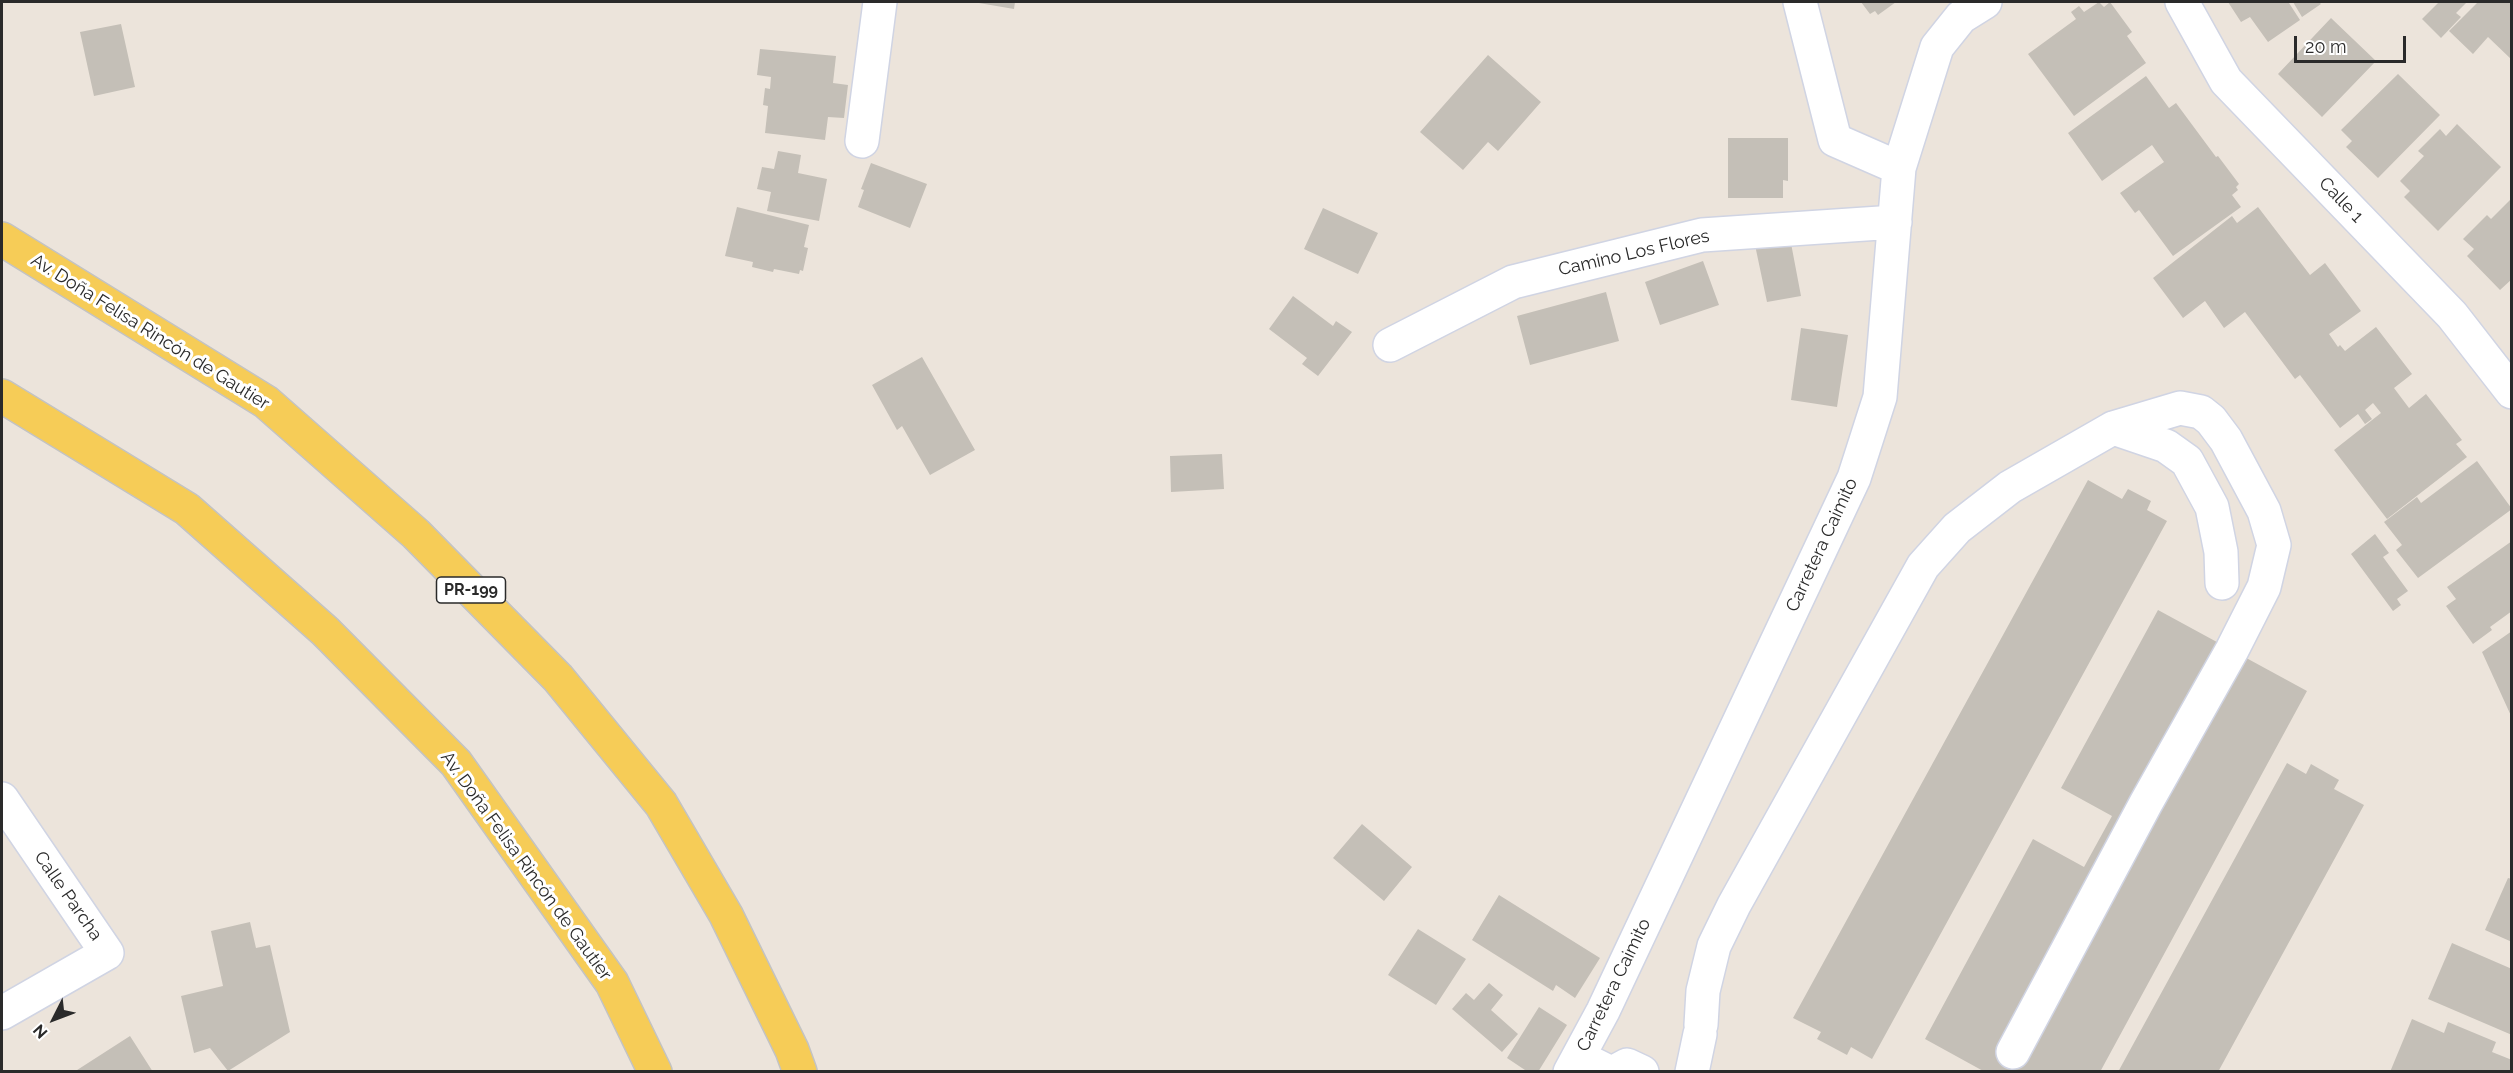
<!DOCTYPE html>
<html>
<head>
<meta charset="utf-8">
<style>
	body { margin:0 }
	#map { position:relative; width:2513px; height:1073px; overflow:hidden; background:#ece4db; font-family:Raleway,sans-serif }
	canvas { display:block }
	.frame { position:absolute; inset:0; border:3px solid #2a2a2a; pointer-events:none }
	.north { position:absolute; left:24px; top:989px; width:60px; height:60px; -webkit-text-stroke:4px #fff; paint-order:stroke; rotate:228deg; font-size:16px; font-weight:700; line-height:24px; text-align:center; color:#2a2a2a }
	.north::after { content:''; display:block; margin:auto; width:21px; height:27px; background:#2a2a2a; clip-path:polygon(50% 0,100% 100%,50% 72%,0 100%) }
	.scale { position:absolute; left:2294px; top:36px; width:112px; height:27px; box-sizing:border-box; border:3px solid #2a2a2a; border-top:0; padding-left:8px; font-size:18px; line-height:21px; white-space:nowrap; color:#2a2a2a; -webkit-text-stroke:4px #fff; paint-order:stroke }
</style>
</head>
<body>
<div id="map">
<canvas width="2513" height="1073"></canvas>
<div class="frame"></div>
<div class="north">N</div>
<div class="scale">20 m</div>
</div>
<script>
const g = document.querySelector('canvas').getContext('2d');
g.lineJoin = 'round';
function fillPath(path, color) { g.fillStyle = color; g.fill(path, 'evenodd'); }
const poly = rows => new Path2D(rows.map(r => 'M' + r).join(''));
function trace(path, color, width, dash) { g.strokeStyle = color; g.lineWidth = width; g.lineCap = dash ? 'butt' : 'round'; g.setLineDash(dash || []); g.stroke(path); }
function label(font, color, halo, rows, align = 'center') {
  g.font = font + ' Raleway,sans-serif'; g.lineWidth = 6; g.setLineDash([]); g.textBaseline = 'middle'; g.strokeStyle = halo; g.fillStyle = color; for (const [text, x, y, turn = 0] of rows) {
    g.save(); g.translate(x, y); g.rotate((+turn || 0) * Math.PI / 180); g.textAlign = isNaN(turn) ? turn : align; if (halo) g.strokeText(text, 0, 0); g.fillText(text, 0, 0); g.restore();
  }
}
fillPath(poly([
	[973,2,1015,2,1014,9],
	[1861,2,1896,2,1878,15,1875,11,1870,14],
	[2099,2,2104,7,2110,2,2132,32,2127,36,2146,63,2074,116,2028,54,2076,19,2071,12,2079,6,2084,12],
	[2228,2,2291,2,2289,3,2300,20,2268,42,2250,17,2241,22],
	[2293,2,2319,2,2321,4,2302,17],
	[2439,2,2467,2,2456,13,2461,17,2441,38,2422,19],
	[2478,2,2512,2,2512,60,2488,37,2473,54,2449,31],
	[2331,18,2376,61,2322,117,2278,74],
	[121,24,135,87,94,96,80,32],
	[760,49,836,56,833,83,848,85,844,118,828,117,825,140,765,133,768,106,763,105,765,88,770,89,771,77,757,75],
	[1488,55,1541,102,1498,151,1488,142,1463,170,1420,132],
	[2398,74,2440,115,2378,178,2346,147,2352,141,2341,130],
	[2146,76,2169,108,2176,103,2216,157,2218,156,2239,184,2236,187,2238,190,2232,195,2241,207,2173,256,2139,210,2135,213,2120,193,2164,162,2152,145,2102,181,2068,133],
	[2457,124,2501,167,2438,231,2404,197,2410,191,2400,181,2424,156,2418,151,2440,129,2446,136],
	[1728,138,1788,138,1788,181,1783,180,1783,198,1728,198],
	[778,151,801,155,798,173,827,179,819,221,767,211,771,192,757,189,762,167,774,169],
	[871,163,927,184,910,228,858,207,864,190,861,189],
	[2512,198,2512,279,2500,290,2467,256,2474,249,2463,239,2487,215,2491,219],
	[737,207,809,225,804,247,808,248,803,271,800,270,799,274,774,269,773,272,752,267,753,262,725,256],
	[2258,207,2310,275,2325,263,2361,311,2329,334,2338,347,2340,345,2345,351,2376,327,2412,374,2394,388,2409,408,2426,394,2462,440,2456,444,2467,457,2387,519,2334,450,2381,413,2373,403,2365,410,2372,419,2365,424,2358,414,2340,428,2300,375,2295,379,2245,312,2224,328,2205,301,2183,318,2153,278,2232,216,2237,223],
	[1323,208,1378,233,1358,274,1304,249],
	[1790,238,1801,296,1767,302,1755,245],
	[1703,261,1719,305,1660,325,1645,282],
	[1606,292,1619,341,1530,365,1517,316],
	[1293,296,1333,326,1336,321,1352,332,1318,376,1302,364,1307,358,1269,329],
	[1801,328,1848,335,1837,407,1791,400],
	[922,357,975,450,930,475,902,426,897,430,872,385],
	[1222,454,1224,489,1171,492,1170,456],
	[2477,461,2512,509,2418,578,2396,550,2402,545,2384,522,2417,497,2421,503],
	[2088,480,2122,499,2128,489,2151,501,2147,510,2167,521,1872,1059,1851,1047,1847,1055,1817,1039,1821,1032,1793,1018],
	[2375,534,2389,553,2383,557,2408,591,2397,599,2401,605,2393,611,2351,554],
	[2512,541,2512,611,2490,627,2492,630,2473,644,2446,606,2456,599,2447,587],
	[2158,610,2307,691,2100,1072,1985,1072,1925,1039,2033,839,2084,867,2112,816,2061,788],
	[2512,631,2512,718,2482,652],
	[2287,763,2306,774,2311,764,2339,780,2334,789,2364,805,2218,1072,2118,1072],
	[1362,824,1412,867,1384,901,1333,858],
	[2508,878,2512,879,2512,942,2485,930],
	[1499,895,1600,958,1575,998,1556,985,1553,991,1472,940],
	[250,922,256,948,270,945,290,1032,228,1071,210,1048,194,1053,181,996,223,986,211,931],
	[1418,929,1466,959,1436,1005,1388,975],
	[2452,943,2512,969,2512,1035,2428,999],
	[1489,983,1503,995,1491,1010,1518,1034,1502,1052,1452,1009,1466,993,1474,1000],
	[1539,1007,1567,1025,1538,1072,1528,1072,1507,1058],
	[2412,1019,2444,1033,2448,1022,2496,1042,2492,1052,2512,1060,2512,1072,2390,1072],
	[130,1036,153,1072,74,1072]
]), '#c4bfb7');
const minor = poly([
	[1800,2,1835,140,1899,168],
	[2182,2,2226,81,2452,315,2512,392],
	[862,141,880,2],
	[1390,345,1513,282,1702,235,1895,222],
	[2113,428,2166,446,2187,461,2212,507,2221,552,2222,583],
	[2,799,107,953,2,1013],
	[1701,1025,1703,991,1714,946,1734,905,1923,566,1957,528,2010,487,2113,428,2180,408,2201,412,2211,420,2226,440,2264,511,2274,545,2264,587,2232,650,2146,803,2013,1052],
	[1579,1057,1609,1072],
	[1570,1072,1603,1011,1854,478,1880,397,1899,168,1937,47,1961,17,1985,2],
	[1614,1072,1627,1065,1642,1072],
	[1692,1072,1700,1034]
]);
const major = poly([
	[2,239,266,402,416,534,558,678,661,804,726,915,792,1050,800,1072],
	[2,396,187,509,325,631,456,763,612,983,655,1072]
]);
trace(minor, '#d0d4e3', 36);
trace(major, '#c3c3c3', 36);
trace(minor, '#fff', 33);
trace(major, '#f6cc57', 33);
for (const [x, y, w] of [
	[471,590,69]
]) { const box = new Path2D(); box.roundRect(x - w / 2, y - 13, w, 26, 4.5); g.fillStyle = '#fff'; g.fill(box); trace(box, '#2a2a2a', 1.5); }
label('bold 16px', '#2a2a2a', null, [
	["PR-199",471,590]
]);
label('18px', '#2a2a2a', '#fff', [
	["Calle 1",2341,200,46],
	["Camino Los Flores",1634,253,-13],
	["Av. Doña Felisa Rincón de Gautier",150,332,32],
	["Carretera Caimito",1822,545,-65],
	["Av. Doña Felisa Rincón de Gautier",526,866,54],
	["Calle Parcha",68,896,55],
	["Carretera Caimito",1614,985,-64]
]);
</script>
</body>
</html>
